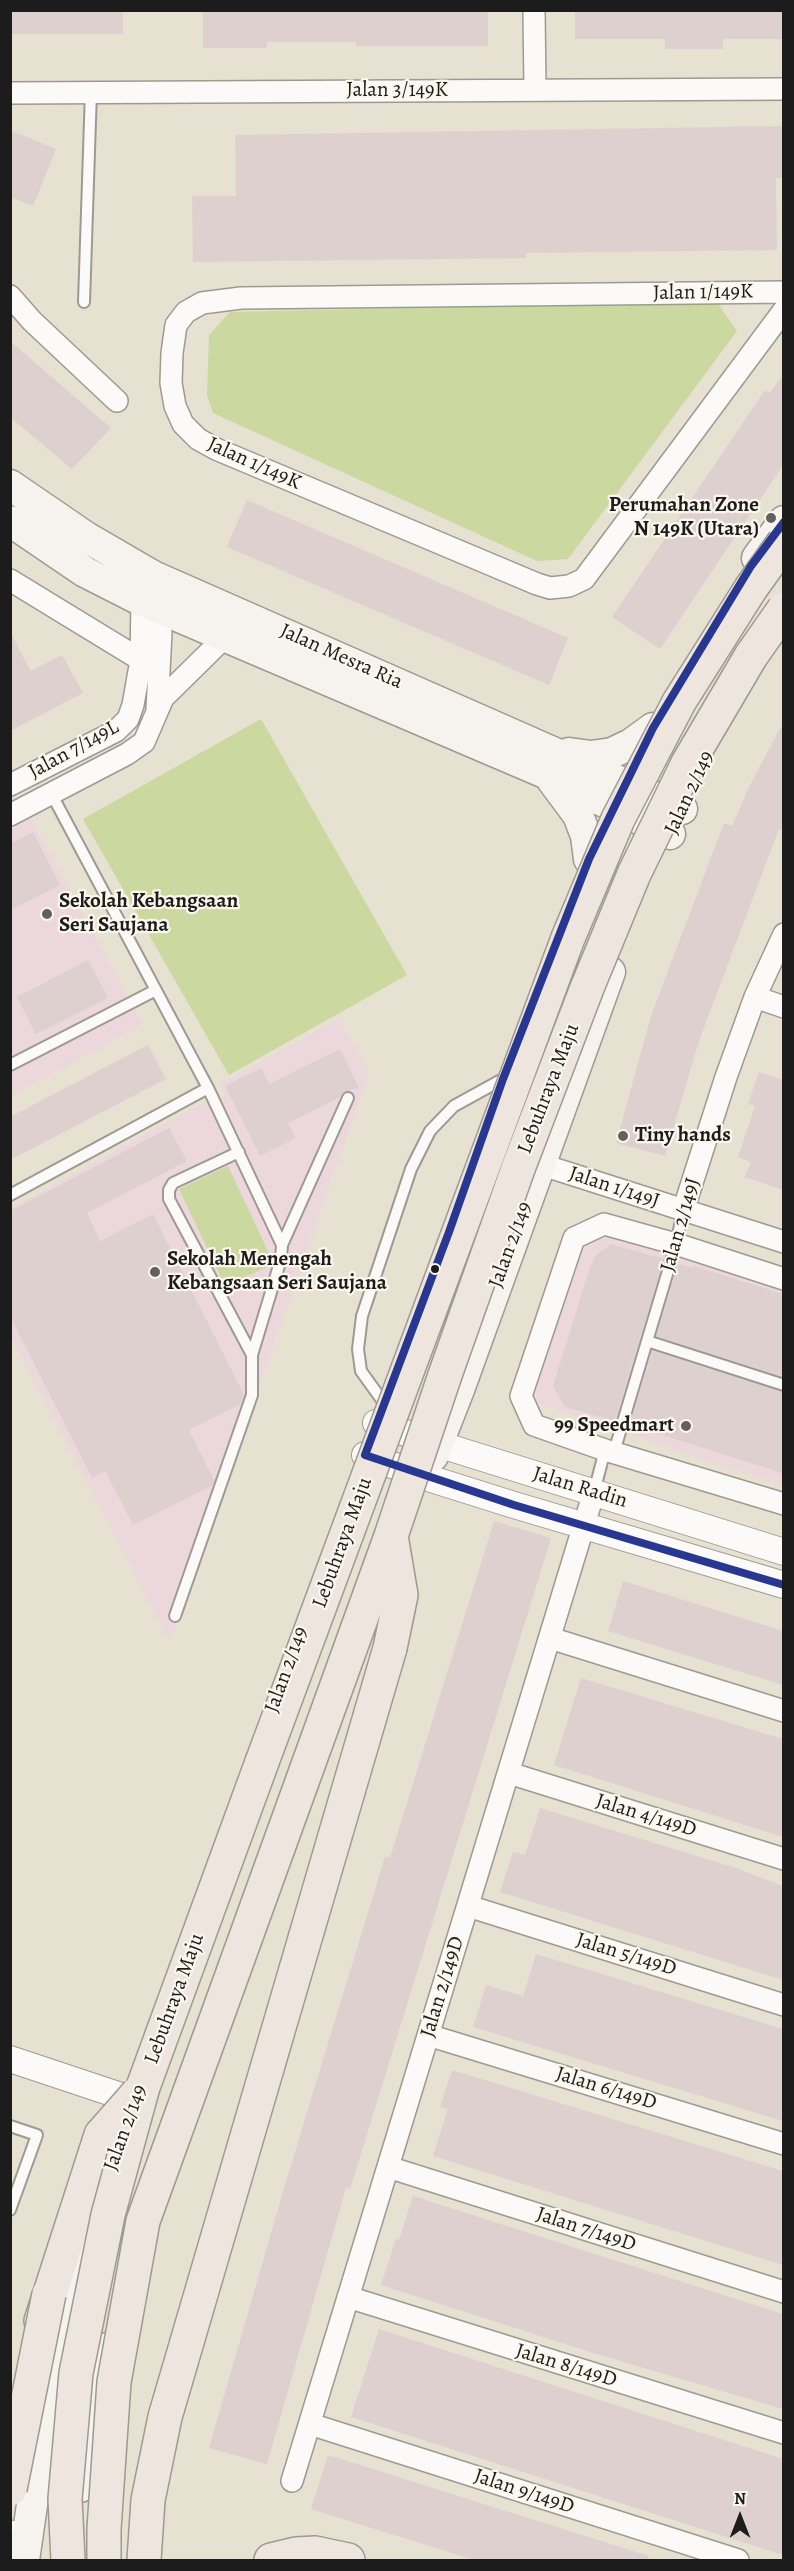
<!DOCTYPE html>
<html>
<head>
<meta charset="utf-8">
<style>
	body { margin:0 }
	#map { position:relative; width:794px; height:2571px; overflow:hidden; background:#e6e1d1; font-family:Alegreya,serif }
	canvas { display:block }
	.frame { position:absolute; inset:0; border:12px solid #1c1c1c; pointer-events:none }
	.north { position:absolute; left:710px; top:2487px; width:60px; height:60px; -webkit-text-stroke:4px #fbf7ec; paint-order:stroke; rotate:0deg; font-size:16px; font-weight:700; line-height:24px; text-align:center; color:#1c1c1c }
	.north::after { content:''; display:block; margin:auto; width:21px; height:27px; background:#1c1c1c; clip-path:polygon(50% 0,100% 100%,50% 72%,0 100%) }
</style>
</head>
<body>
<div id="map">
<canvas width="794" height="2571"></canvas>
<div class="frame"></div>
<div class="north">N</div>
</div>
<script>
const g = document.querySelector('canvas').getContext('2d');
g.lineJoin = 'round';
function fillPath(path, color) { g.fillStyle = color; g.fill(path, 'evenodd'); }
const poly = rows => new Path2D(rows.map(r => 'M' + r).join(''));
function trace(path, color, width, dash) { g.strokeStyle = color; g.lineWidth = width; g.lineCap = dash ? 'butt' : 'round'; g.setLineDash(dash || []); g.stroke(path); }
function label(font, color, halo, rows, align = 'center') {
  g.font = font + ' Alegreya,serif'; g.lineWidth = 4.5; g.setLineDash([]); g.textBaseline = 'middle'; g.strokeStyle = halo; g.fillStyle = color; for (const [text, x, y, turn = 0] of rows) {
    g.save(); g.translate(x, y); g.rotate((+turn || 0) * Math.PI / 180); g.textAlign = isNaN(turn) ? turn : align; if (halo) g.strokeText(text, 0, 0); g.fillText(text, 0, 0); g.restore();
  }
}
fillPath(poly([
	[20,800,143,1024,11,1096,10,805],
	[339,1019,369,1073,170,1641,11,1337,11,1208,190,1110,225,1095,219,1084],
	[606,1231,783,1287,783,1486,529,1400,578,1246]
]), '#ecd8dc');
fillPath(poly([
	[716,301,737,331,568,559,537,561,213,413,207,395,209,335,230,312],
	[261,719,407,975,229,1075,83,819],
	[228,1166,274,1264,225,1286,179,1189]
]), '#cbd8a0');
fillPath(poly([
	[10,10,123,10,123,34,10,34],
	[203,10,488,10,488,46,356,46,356,42,267,42,267,48,203,48],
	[575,10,783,10,783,39,723,39,723,49,665,49,665,39,575,39],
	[783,126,783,178,776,178,777,250,526,253,526,258,193,262,192,196,236,196,235,135],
	[10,130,56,149,33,206,10,197],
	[10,341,111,428,72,469,10,417],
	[783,375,783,465,660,649,612,617,765,390,770,393],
	[247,500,568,638,549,685,227,547],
	[10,632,31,671,62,655,83,693,10,731],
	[783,723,783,830,779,829,700,1038,665,1156,616,1143,651,1016,724,823,732,826,750,785],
	[33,832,60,885,10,910,10,844],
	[88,960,108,998,36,1034,17,997],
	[148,1045,166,1079,10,1160,10,1117],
	[340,1049,359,1088,344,1092,340,1097,288,1123,296,1138,260,1156,225,1086,261,1068,269,1084],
	[759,1072,783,1080,783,1190,745,1177,751,1162,738,1157,755,1106,748,1104],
	[169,1128,187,1161,87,1213,100,1241,153,1214,244,1395,241,1404,189,1430,214,1480,213,1485,133,1525,105,1471,92,1478,10,1316,10,1211],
	[611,1244,664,1259,615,1421,565,1407,553,1386,589,1270,596,1255],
	[678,1264,693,1268,694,1266,783,1294,783,1377,656,1336],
	[652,1351,783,1392,783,1473,630,1425],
	[494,1521,551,1538,356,2170,350,2189,346,2188,267,2464,209,2448,284,2188,361,1935,385,1857,390,1858],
	[623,1581,783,1631,783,1685,608,1631],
	[581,1678,783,1739,783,1837,554,1765],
	[540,1808,736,1868,783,1886,783,1980,500,1892,513,1852,525,1855],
	[536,1954,783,2029,783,2121,473,2027,486,1985,523,1996],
	[452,2070,783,2171,783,2265,433,2156,448,2109,440,2107],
	[413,2196,783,2314,783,2409,593,2353,381,2285,396,2239,399,2240],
	[379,2329,783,2459,783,2555,351,2417],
	[328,2455,649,2556,648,2560,474,2560,311,2509]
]), '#ded0cf');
const service = poly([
	[84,302,91,91],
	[51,793,208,1088,282,1245,281,1259,252,1355,252,1395,175,1616],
	[10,1065,156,990],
	[239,1152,173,1183,169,1190,169,1199,252,1355],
	[10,1195,208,1088],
	[282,1245,348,1098],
	[647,1341,784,1385],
	[384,1403,361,1371,358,1349,362,1316,411,1169,430,1131,454,1106,503,1079],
	[614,1452,676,1244,683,1211],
	[594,1492,605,1450],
	[10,2126,37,2135,10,2210]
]);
const minor = poly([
	[534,10,535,90],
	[10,93,784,89],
	[784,292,241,298,202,303,186,312,176,325,172,353,171,383,175,406,183,424,198,439,216,449,537,584,550,588,569,586,584,579,784,310],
	[10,296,32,321,117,401],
	[10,580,141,660],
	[157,709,161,633,157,608],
	[10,785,116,731,128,719,133,705,141,660,142,601],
	[10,815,127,754,144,742,163,698,225,637,231,626],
	[755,997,784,1007],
	[527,1160,784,1242],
	[683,1211,726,1077,755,997,784,934],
	[784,1279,676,1244,604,1224,574,1238,521,1396,534,1425,605,1450,784,1504],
	[550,1638,784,1711],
	[509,1773,784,1859],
	[468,1906,784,2005],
	[428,2035,784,2144],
	[388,2167,784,2292],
	[348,2297,784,2433],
	[310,2424,738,2560],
	[292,2481,594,1492],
	[10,2531,18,2560]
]);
const tertiary = poly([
	[376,1423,438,1444,784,1552],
	[365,1455,425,1477,514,1505,784,1585],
	[10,2059,136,2101]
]);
const secondary = poly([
	[10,485,86,537,153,576,682,809],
	[10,521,85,572,142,601,545,773,670,834],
	[757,558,784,521],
	[569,753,591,756,612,753,631,744,653,728],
	[552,780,578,815,586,836,589,859],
	[433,1456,460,1387,610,972],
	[80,2487,94,2401,107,2348],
	[24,2560,56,2339,97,2209]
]);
const motorway = poly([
	[143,2087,262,1762],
	[41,2321,101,2135],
	[144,2560,148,2500,165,2417,390,1648],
	[271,2560,296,2554,315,2553,348,2560]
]);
trace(service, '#9d9a91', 14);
trace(minor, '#9d9a91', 24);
trace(tertiary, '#9d9a91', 28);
trace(secondary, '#9d9a91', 33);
trace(motorway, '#9d9a91', 36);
trace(service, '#fbfaf8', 10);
trace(minor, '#fbfaf8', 21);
trace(tertiary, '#fbfaf8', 26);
trace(secondary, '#f6f2ee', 30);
trace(motorway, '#eee5de', 33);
const motorwayBridge = poly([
	[390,1648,401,1595,391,1536],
	[262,1762,568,938,618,819,679,702,751,588,784,542],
	[101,2135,138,2093],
	[10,2489,49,2294],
	[68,2560,65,2499,76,2373,108,2215,143,2087],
	[104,2560,104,2529,114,2382,143,2221,391,1536,445,1375,519,1166,587,988,634,874,688,763,751,656,784,609]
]);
trace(motorwayBridge, '#9d9a91', 36, []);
trace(motorwayBridge, '#eee5de', 33);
trace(poly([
	[784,522,751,566,653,728,589,859,503,1079,449,1232,365,1455,514,1505,784,1585]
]), '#283890', 8);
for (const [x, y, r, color] of [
	[771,518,6,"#63615b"],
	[47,914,6,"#63615b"],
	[623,1136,6,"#63615b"],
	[435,1269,5,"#1c1c1c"],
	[155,1272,6,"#63615b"],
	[686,1426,6,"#63615b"]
]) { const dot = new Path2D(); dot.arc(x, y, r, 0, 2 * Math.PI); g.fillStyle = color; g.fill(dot); trace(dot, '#fbf7ec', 2); }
label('21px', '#1c1c1c', '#fbf7ec', [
	["Jalan 3/149K",397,91],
	["Jalan 1/149K",703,293,-1],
	["Jalan 1/149K",254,464,24],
	["Jalan Mesra Ria",341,657,24],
	["Jalan 7/149L",74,750,-29],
	["Jalan 2/149",690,793,-65],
	["Lebuhraya Maju",549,1089,-69],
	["Jalan 1/149J",614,1188,18],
	["Jalan 2/149J",681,1225,-74],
	["Jalan 2/149",511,1245,-70],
	["Jalan Radin",580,1488,17],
	["Lebuhraya Maju",343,1543,-70],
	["Jalan 2/149",287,1670,-70],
	["Jalan 4/149D",646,1816,17],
	["Jalan 5/149D",626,1955,17],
	["Jalan 2/149D",443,1987,-73],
	["Lebuhraya Maju",175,1999,-70],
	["Jalan 6/149D",606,2089,17],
	["Jalan 2/149",126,2128,-70],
	["Jalan 7/149D",586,2230,18],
	["Jalan 8/149D",566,2366,17],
	["Jalan 9/149D",524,2492,18]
]);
label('bold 21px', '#1c1c1c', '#fbf7ec', [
	["Perumahan Zone",759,506,"right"],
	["N 149K (Utara)",759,530,"right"],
	["Sekolah Kebangsaan",59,902],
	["Seri Saujana",59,926],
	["Tiny hands",635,1136],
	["Sekolah Menengah",167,1260],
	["Kebangsaan Seri Saujana",167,1284],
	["99 Speedmart",674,1426,"right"]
], 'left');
</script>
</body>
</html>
